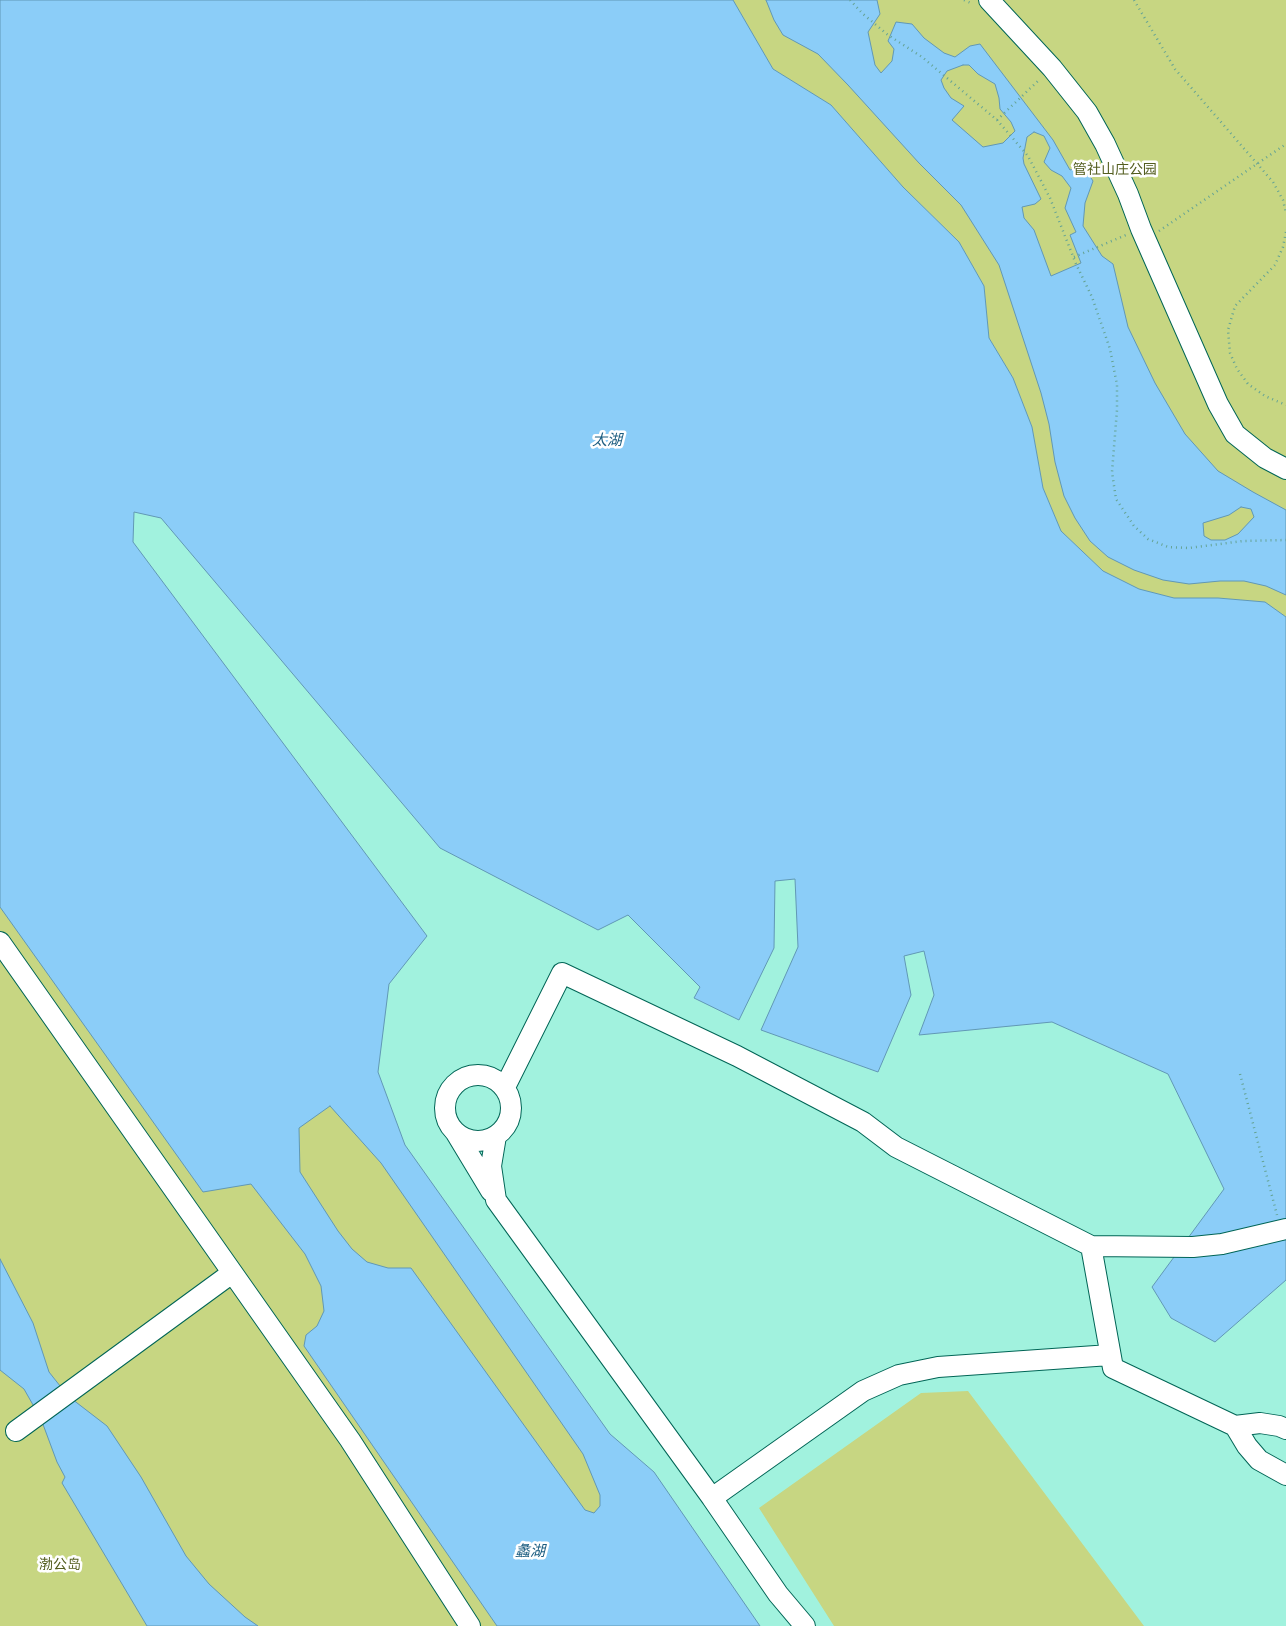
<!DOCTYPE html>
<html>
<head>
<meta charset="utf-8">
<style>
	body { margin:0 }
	canvas { display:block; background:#a1f2de }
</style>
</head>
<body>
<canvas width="1286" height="1626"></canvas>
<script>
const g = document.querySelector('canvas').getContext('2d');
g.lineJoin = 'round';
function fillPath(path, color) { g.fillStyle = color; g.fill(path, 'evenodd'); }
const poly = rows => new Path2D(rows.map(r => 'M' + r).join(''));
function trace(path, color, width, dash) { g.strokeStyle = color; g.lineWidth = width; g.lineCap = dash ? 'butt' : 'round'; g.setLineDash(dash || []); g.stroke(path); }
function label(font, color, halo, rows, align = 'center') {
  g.font = font + ' "PT Sans","Noto Sans SC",sans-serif'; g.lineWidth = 5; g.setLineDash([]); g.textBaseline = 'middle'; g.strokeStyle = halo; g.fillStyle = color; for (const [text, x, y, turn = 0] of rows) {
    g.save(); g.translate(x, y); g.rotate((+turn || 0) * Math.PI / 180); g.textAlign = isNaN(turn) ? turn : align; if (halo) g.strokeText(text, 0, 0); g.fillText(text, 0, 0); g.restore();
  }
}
fillPath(poly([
	[733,0,1286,0,1286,617,1265,602,1218,598,1174,598,1139,589,1103,571,1061,531,1043,488,1032,427,1013,378,989,338,984,286,959,242,903,187,831,105,773,69],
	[0,878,331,1096,376,1141,605,1478,595,1626,246,1626,223,1609,40,1366,0,1269],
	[0,1331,159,1626,0,1626],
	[968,1391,1144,1626,834,1626,759,1508,921,1393]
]), '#c7d682');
const water = poly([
	[0,0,733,0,773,69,831,105,903,187,959,242,984,286,989,338,1013,378,1032,427,1043,488,1061,531,1103,571,1139,589,1174,598,1218,598,1265,602,1286,617,1286,1280,1215,1342,1171,1318,1152,1287,1224,1189,1168,1074,1052,1022,919,1035,934,995,924,951,904,956,911,995,878,1072,761,1030,798,947,795,879,775,881,774,948,739,1020,694,998,700,987,628,915,598,930,440,848,161,518,134,512,133,542,427,936,389,984,378,1072,405,1145,610,1434,654,1472,760,1626,497,1626,304,1346,306,1335,317,1326,324,1311,321,1286,305,1254,251,1184,203,1192,0,907,0,0],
	[330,1106,381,1163,583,1454,600,1495,600,1506,594,1513,585,1510,411,1268,388,1268,367,1262,352,1249,338,1231,300,1172,299,1128,330,1106],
	[766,0,877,0,880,14,868,32,875,65,881,73,892,61,894,49,888,41,896,22,912,24,924,38,944,53,955,57,970,46,980,44,1053,140,1070,170,1083,166,1093,181,1085,203,1083,226,1102,256,1113,264,1128,327,1155,383,1185,434,1218,471,1253,492,1286,510,1286,595,1266,586,1244,581,1220,581,1189,584,1163,580,1134,570,1108,557,1090,541,1075,518,1064,496,1055,462,1049,424,1041,393,999,265,961,205,919,163,848,85,818,54,783,35,774,20,766,0],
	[963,65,969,65,978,74,995,84,999,98,1000,109,1011,122,1015,131,1003,143,983,147,952,120,964,106,951,98,944,88,941,80,947,71,963,65],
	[1034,132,1044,136,1050,148,1044,162,1051,170,1062,176,1071,188,1065,208,1076,232,1070,235,1081,263,1051,276,1034,230,1024,218,1022,207,1035,204,1041,199,1024,164,1023,158,1027,137,1034,132],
	[1241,507,1251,509,1254,517,1238,534,1225,540,1211,540,1204,536,1203,523,1229,515,1241,507],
	[0,1259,33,1323,49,1372,68,1396,107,1426,141,1477,186,1556,209,1584,245,1617,258,1626,147,1626,62,1483,65,1477,57,1462,41,1419,24,1389,0,1370,0,1259]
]);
fillPath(water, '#8bcdf8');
trace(water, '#6198b5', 1);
const minor = poly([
	[989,0,1052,68,1087,112,1105,144,1128,194,1141,229,1218,404,1235,434,1265,458,1286,469],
	[0,942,350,1440,470,1626],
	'445 1108a33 33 0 1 1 66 0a33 33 0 1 1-66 0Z',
	[505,1087,562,973,737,1056,863,1122,896,1147,1091,1246,1193,1247,1222,1244,1286,1229],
	[456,1133,491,1191],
	[496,1136,491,1166,496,1200,712,1498,863,1391,899,1375,938,1367,1110,1355],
	[1091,1246,1113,1368,1235,1426,1247,1446,1259,1460,1286,1475],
	[1235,1426,1260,1423,1279,1426,1286,1429],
	[16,1431,232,1273],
	[712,1498,778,1594,805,1626]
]);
trace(minor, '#016556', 22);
trace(poly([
	[850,0,863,14,888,35,922,57,997,120,1028,156,1050,198,1076,264,1092,297,1110,349,1117,385,1117,410,1112,472,1116,499,1134,526,1148,539,1168,547,1189,548,1243,541,1286,540],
	[964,0,973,4],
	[1134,0,1175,69,1273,182,1283,200,1286,213],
	[997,120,1040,79],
	[1159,231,1286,144],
	[1286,232,1283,247,1275,265,1235,306,1228,330,1230,353,1237,369,1248,384,1265,396,1286,405],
	[1074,257,1126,235],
	[1240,1074,1277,1215]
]), '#65a394', 2.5, [1, 4]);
trace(minor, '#fff', 20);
label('14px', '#545e20', '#fff', [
	["管社山庄公园",1115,170],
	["渤公岛",60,1565]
]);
label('italic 15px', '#1c5d80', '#fff', [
	["太湖",607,441],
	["蠡湖",530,1552]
]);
</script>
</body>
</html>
